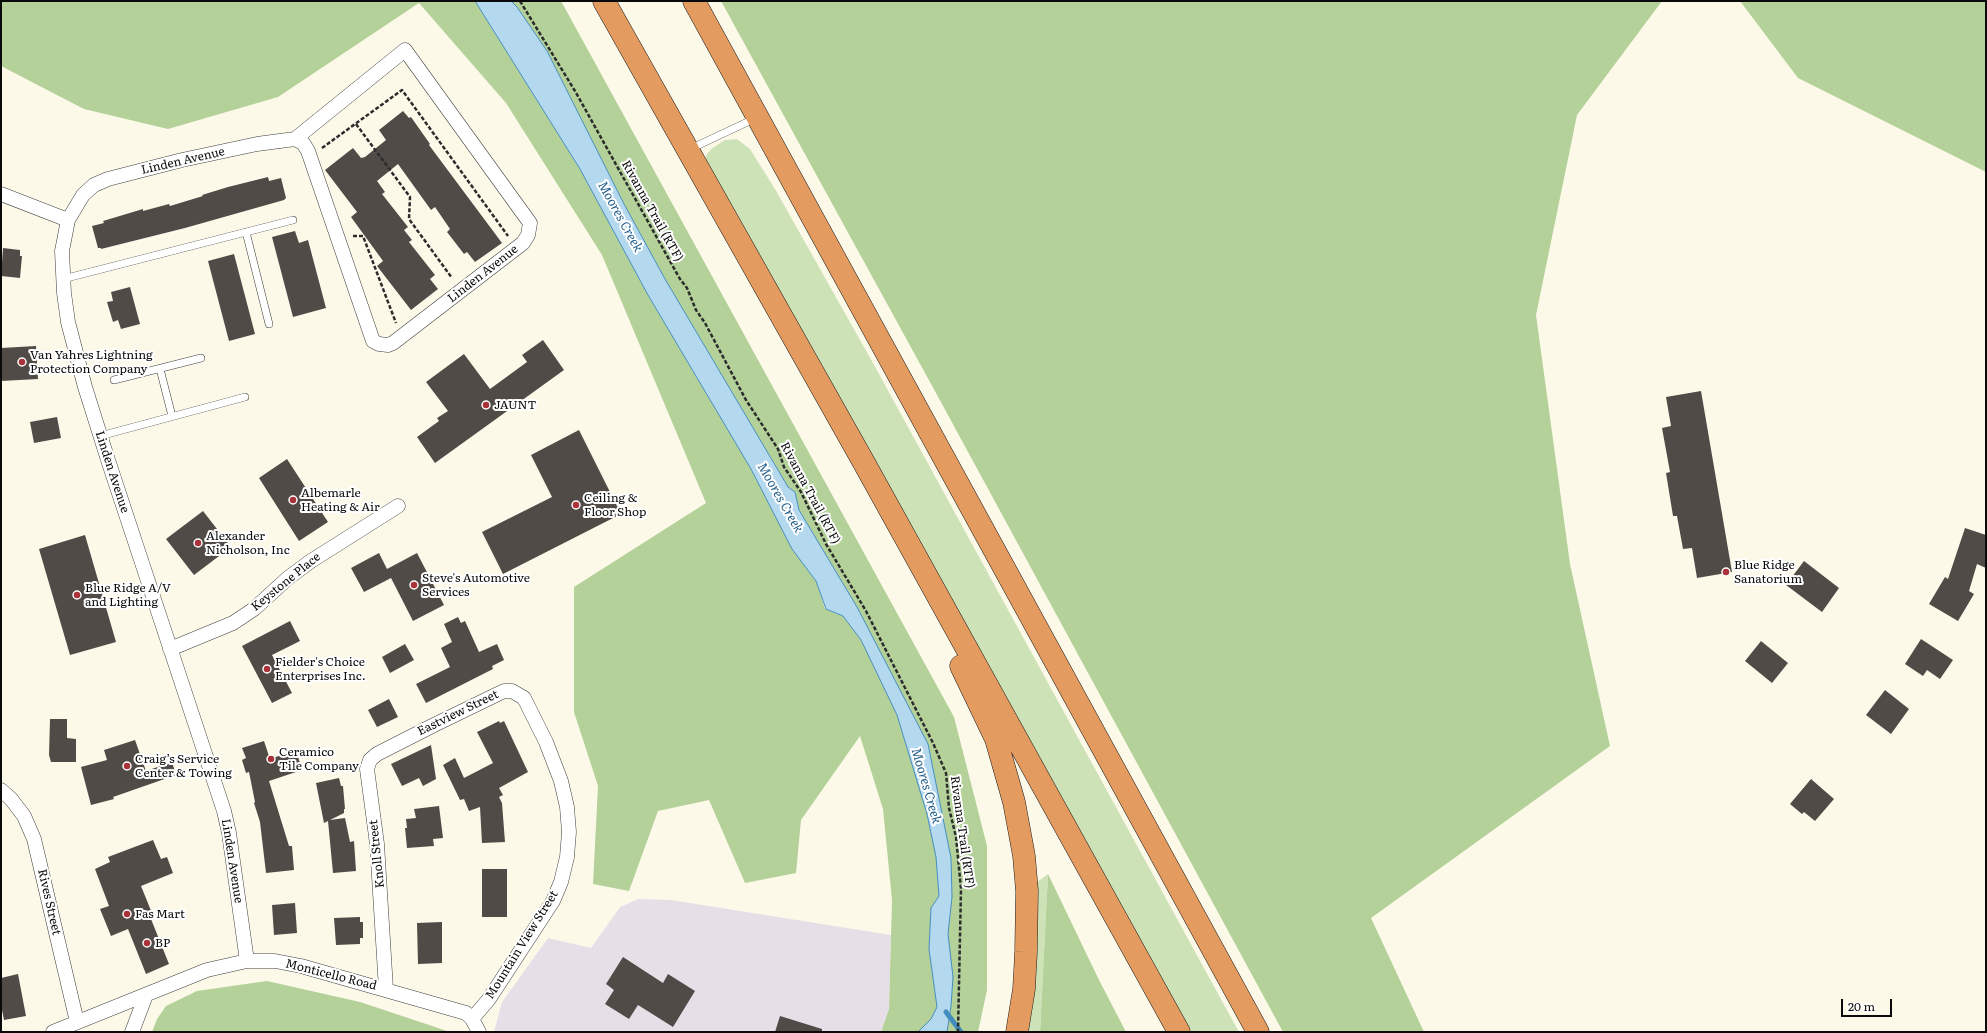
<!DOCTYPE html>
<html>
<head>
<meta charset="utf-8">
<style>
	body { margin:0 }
	#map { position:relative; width:1987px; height:1033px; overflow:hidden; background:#fdf9e9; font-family:Literata,serif }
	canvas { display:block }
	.frame { position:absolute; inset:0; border:2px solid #0a0a0a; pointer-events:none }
	.scale { position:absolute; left:1841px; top:999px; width:51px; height:18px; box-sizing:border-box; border:2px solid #0a0a0a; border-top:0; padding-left:5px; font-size:12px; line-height:14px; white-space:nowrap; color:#0a0a0a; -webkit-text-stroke:3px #fff; paint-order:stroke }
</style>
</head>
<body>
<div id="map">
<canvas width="1987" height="1033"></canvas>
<div class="frame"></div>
<div class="scale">20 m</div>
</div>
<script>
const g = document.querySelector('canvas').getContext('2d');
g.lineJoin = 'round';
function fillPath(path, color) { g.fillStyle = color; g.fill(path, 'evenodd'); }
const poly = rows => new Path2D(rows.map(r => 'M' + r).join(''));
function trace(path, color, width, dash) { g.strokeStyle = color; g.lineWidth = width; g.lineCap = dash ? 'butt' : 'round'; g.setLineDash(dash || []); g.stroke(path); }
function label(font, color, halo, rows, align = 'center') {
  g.font = font + ' Literata,serif'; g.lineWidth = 4; g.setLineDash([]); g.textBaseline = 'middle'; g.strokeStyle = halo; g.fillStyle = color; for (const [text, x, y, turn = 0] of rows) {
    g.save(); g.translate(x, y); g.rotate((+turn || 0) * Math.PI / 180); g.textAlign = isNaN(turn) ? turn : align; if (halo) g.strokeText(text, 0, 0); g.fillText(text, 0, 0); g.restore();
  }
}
fillPath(poly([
	[638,899,671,900,891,935,889,1009,881,1032,494,1032,502,1002,548,938,591,948,620,907]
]), '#e7dfe8');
fillPath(poly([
	[737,139,750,149,775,189,873,363,1239,1032,1189,1032,707,168,706,156,711,149,725,140],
	[1048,874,1040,1032,1025,1032,1033,885]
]), '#cee2b8');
fillPath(poly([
	[1,1,475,1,580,169,648,295,751,469,792,549,816,581,825,609,843,616,861,640,897,715,927,814,936,857,939,896,931,908,929,949,937,1007,931,1019,918,1032,881,1032,889,1009,892,900,883,809,860,736,801,820,796,873,745,883,709,800,658,811,629,891,593,884,598,786,574,712,574,587,706,503,602,255,506,103,419,3,278,97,168,129,84,109,1,66],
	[511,1,561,1,954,717,987,846,987,990,978,1032,947,1032,951,1006,952,977,948,934,952,897,951,858,928,744,857,607,799,510,795,492,788,487,665,279,624,204,547,51,517,7],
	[721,1,1662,1,1577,115,1536,315,1570,564,1610,746,1371,918,1424,1032,1283,1032,936,393],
	[1740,1,1986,1,1986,172,1798,78],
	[1048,874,1099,980,1126,1032,1040,1032],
	[267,981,360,1002,450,1032,152,1032,157,1019,166,1006,197,991]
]), '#b3d199');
const water = poly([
	[475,1,511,1,517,7,547,51,624,204,665,279,788,487,795,492,799,510,857,607,928,744,951,858,952,897,948,934,953,977,951,1006,947,1032,918,1032,931,1019,937,1007,929,949,931,908,939,896,936,857,927,814,897,715,861,640,843,616,826,609,816,581,792,549,751,469,648,295,580,169,475,1]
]);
fillPath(water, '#b4d9ee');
trace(water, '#438dbd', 1);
trace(poly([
	[946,1012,961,1032]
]), '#438dbd', 5);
fillPath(poly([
	[403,111,409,118,411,117,430,144,429,145,502,243,475,262,467,252,464,254,447,232,450,229,435,207,431,210,398,164,377,181,385,192,382,194,408,227,404,230,412,240,409,242,435,275,430,279,438,289,411,310,377,266,383,261,351,217,357,212,325,170,353,148,361,158,365,157,386,140,379,130],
	[268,177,269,181,281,178,286,198,284,200,185,228,101,249,101,248,98,248,92,226,104,223,103,221,143,209,143,211,169,204,170,206,203,196,202,195,228,187],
	[295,231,299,243,308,240,326,308,293,317,272,237],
	[3,248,20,250,20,256,22,256,20,278,1,276],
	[234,254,255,334,229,341,208,261],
	[130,287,140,324,121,329,118,320,113,322,107,302,113,301,111,292],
	[543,340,564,370,435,463,417,437,439,421,437,418,448,411,426,382,464,354,490,389,527,362,522,355],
	[36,346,38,379,1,381,1,348],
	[1701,391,1732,572,1697,578,1692,548,1683,549,1677,516,1673,516,1666,473,1670,472,1662,428,1671,426,1666,397],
	[57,417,61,438,34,443,30,422],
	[579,430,621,514,503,574,482,532,552,497,531,455],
	[287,459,328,522,299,541,259,478],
	[203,511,231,547,194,575,166,539],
	[1965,528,1986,535,1986,568,1977,564,1969,591,1974,594,1958,621,1929,604,1945,577,1948,579],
	[85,535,116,642,70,655,39,549],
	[379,553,387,569,417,553,444,605,413,621,391,578,364,592,351,568],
	[1804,561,1839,588,1822,612,1786,585],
	[458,617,461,623,465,621,479,652,497,644,504,660,492,666,493,669,426,703,416,684,450,667,441,648,452,642,444,624],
	[290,621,300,641,272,655,292,693,272,703,242,646],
	[1921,639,1953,660,1940,679,1927,670,1923,676,1905,664],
	[1761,641,1788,663,1772,683,1745,661],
	[405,644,414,660,390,673,382,657],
	[1885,690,1909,709,1891,734,1866,715],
	[389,699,398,717,377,727,368,710],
	[50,719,67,719,67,738,76,739,76,762,51,762,49,755],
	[499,721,500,723,504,721,528,772,499,788,503,795,499,797,502,803,505,842,482,843,480,807,469,811,464,799,460,800,443,765,455,758,464,778,493,763,477,732],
	[135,740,146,771,172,762,176,775,113,797,114,799,91,805,81,767,107,760,104,750],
	[264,741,270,759,296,750,302,770,269,781,289,846,292,846,294,870,266,873,260,822,254,803,255,802,249,772,246,773,242,760,246,758,242,748],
	[431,745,436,779,423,786,419,778,402,786,391,764],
	[339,778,341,786,343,786,345,809,344,809,344,813,330,820,345,818,350,842,354,841,356,871,333,873,328,821,324,823,316,783],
	[1811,779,1834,799,1815,821,1804,812,1802,814,1790,804],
	[439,806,443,838,433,839,434,846,407,848,405,828,407,828,406,819,416,818,414,809],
	[153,840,161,859,167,857,173,873,141,886,154,918,151,919,169,964,146,974,128,929,111,936,100,909,109,906,95,869,110,862,108,857],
	[482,869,507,869,507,917,482,917],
	[295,903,297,933,274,935,272,905],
	[360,917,360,922,363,922,363,938,360,938,360,944,336,945,334,918],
	[442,922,442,963,418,964,417,923],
	[623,957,663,983,668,974,695,991,673,1027,638,1005,629,1019,605,1004,614,990,606,984],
	[18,974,26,1016,4,1020,1,1005,1,978],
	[780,1016,822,1029,822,1032,775,1032]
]), '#514b48');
const service = poly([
	[690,149,756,118],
	[246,232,269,324],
	[63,279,293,220],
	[160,369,172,416],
	[114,380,201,358],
	[100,436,245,397]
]);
const minor = poly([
	[1,194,68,220],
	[170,649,233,623,254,609,288,578,311,561,398,506],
	[1,790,11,799,24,816,34,839,77,1022],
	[247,961,229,833,224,811,108,460,85,387,68,322,64,293,62,251,68,220,83,195,94,185,108,179,182,160,257,144,295,139,303,143,308,151,373,341,379,344,388,345,393,343,523,243,528,235,530,223,405,50,295,139],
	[386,989,377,844,367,769,370,760,377,754,434,725,504,691,512,691,524,698,546,742,561,781,567,807,569,832,567,857,561,882,553,901,489,999,472,1019],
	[53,1032,207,970,247,961,275,961,301,966,466,1013,472,1019,479,1032],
	[132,1032,146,995]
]);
const motorway = poly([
	[604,1,863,461,1179,1032],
	[694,1,1258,1032],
	[961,666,996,739,1014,802,1024,856,1027,891,1026,952,1024,989,1017,1032]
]);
trace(service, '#3d3d3d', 8);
trace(minor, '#3d3d3d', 15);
trace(motorway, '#1b1b1b', 23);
trace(poly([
	[520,1,575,91,680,279,687,288,696,310,705,323,746,400,778,449,784,467,801,492,826,544,866,611,933,743,946,773,949,808,956,837,961,889,958,1032],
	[356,124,410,197,409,219,452,278],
	[322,148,402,90,508,236],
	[353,236,363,236,396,323]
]), '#2c2c2c', 2.5, [4, 2]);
trace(service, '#fff', 7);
trace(minor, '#fff', 14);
trace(motorway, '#e39b60', 22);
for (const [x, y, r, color] of [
	[22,362,4,"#a93339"],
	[486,405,4,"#a93339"],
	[293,500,4,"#a93339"],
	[576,505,4,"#a93339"],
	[198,543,4,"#a93339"],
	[1726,572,4,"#a93339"],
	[414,585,4,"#a93339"],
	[77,595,4,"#a93339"],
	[267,669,4,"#a93339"],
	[271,759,4,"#a93339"],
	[127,766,4,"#a93339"],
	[127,914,4,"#a93339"],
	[147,943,4,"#a93339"]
]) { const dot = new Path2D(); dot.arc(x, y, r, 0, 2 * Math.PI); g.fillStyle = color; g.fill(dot); trace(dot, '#fff', 1.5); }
label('12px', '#0a0a0a', '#fff', [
	["Linden Avenue",183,161,-13],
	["Rivanna Trail (RTF)",652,211,61],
	["Linden Avenue",483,274,-38],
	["Linden Avenue",112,472,72],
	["Rivanna Trail (RTF)",810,493,62],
	["Keystone Place",286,582,-39],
	["Eastview Street",458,713,-26],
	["Rivanna Trail (RTF)",962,832,82],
	["Knoll Street",377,854,-96],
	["Linden Avenue",232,861,81],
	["Rives Street",49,902,77],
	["Mountain View Street",522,945,-58],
	["Monticello Road",331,975,14]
]);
label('12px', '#0a0a0a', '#fff', [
	["Van Yahres Lightning",30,355],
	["Protection Company",30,369],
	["JAUNT",494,405],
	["Albemarle",301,493],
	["Heating & Air",301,507],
	["Ceiling &",584,498],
	["Floor Shop",584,512],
	["Alexander",206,536],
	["Nicholson, Inc",206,550],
	["Blue Ridge",1734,565],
	["Sanatorium",1734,579],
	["Steve's Automotive",422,578],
	["Services",422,592],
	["Blue Ridge A/V",85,588],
	["and Lighting",85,602],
	["Fielder's Choice",275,662],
	["Enterprises Inc.",275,676],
	["Ceramico",279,752],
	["Tile Company",279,766],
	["Craig’s Service",135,759],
	["Center & Towing",135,773],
	["Fas Mart",135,914],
	["BP",155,943]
], 'left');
label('italic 13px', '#235f8c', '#fff', [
	["Moores Creek",620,217,61],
	["Moores Creek",780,498,60],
	["Moores Creek",926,786,74]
]);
</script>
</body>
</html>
